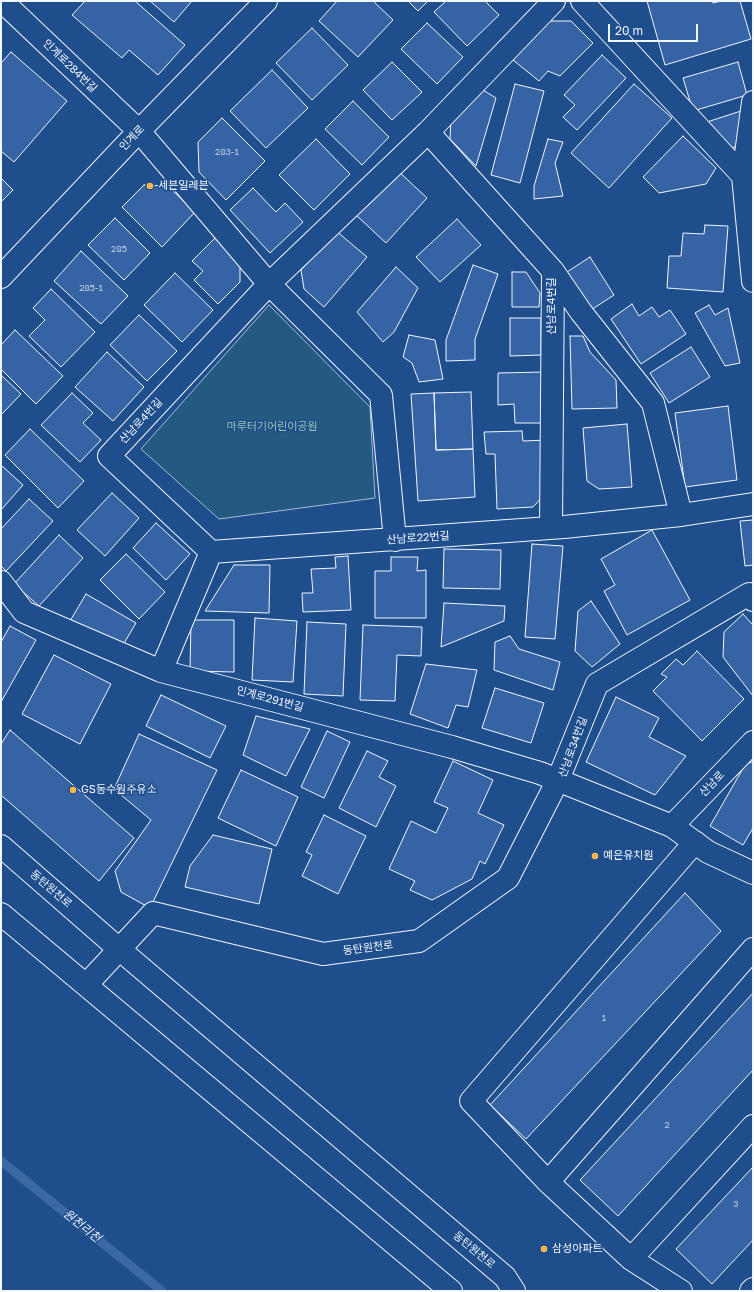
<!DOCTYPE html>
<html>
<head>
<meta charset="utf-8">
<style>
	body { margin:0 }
	#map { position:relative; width:754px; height:1292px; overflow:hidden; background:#1f4e8c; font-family:"Golos Text",sans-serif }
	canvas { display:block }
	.frame { position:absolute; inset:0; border:2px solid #f2f6ff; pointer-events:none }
	.scale { position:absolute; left:608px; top:24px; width:90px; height:18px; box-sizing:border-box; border:2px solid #f2f6ff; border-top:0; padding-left:5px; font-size:12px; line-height:14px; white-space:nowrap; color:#f2f6ff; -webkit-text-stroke:3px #1f4e8c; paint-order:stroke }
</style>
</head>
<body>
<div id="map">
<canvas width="754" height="1292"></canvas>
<div class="frame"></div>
<div class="scale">20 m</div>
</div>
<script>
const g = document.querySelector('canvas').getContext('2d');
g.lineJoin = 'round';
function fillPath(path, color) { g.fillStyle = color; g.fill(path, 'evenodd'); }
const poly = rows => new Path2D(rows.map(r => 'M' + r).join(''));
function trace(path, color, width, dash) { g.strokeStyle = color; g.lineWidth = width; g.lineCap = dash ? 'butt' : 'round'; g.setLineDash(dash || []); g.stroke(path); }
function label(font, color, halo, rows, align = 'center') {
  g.font = font + ' "Golos Text","Noto Sans KR",sans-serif'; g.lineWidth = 3; g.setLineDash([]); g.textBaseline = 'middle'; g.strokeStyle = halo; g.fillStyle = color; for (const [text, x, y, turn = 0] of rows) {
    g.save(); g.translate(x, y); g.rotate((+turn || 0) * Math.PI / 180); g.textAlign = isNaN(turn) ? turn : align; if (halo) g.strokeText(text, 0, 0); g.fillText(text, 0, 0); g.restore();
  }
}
const green = poly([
	[269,305,370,407,375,498,219,519,141,449,269,305]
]);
fillPath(green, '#245a82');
trace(green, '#a8bbd7', 1);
trace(poly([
	[1,1161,162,1291]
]), '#3b69a3', 9);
const building = poly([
	[85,1,135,1,185,45,158,75,129,50,122,58,72,15,85,1],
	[150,1,192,1,174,22,150,1],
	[337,1,373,1,393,20,358,57,319,21,337,1],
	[408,1,428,1,418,11,408,1],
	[446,1,485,1,499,15,467,46,434,12,446,1],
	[647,1,713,1,713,3,721,1,740,1,751,39,665,65,647,1],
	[545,21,571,21,593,43,560,76,548,71,539,81,513,60,545,21],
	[427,23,463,57,437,84,401,49,427,23],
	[312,28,348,65,312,100,276,63,312,28],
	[11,52,67,101,14,162,1,151,1,63,11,52],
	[602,55,626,78,577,130,563,117,575,105,564,95,602,55],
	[392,62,422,92,392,120,363,90,392,62],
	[738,62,747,95,693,111,683,78,738,62],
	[272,70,308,108,266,148,230,111,272,70],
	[515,84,544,91,520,183,491,175,515,84],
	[634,84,672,118,609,188,571,153,634,84],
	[478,87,496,98,476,166,450,139,451,118,478,87],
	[353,101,389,137,362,165,325,129,353,101],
	[744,110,740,145,729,149,707,122,744,110],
	[222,118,265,161,226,200,199,172,198,142,222,118],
	[683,136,716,168,706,184,659,193,643,177,683,136],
	[316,139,350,174,314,210,279,175,316,139],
	[548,139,563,142,555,163,563,196,534,199,534,186,548,139],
	[396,169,427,198,386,243,355,214,396,169],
	[1,178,13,190,1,202,1,178],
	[144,185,168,186,195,212,162,247,122,207,144,185],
	[253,188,276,212,285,203,303,222,270,253,230,210,253,188],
	[115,218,150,253,124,280,88,245,115,218],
	[457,219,481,245,440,282,416,257,457,219],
	[705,225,728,226,723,292,667,288,669,256,681,256,683,233,704,234,705,225],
	[335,230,367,257,324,307,304,289,301,270,335,230],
	[216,237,240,263,240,282,218,304,194,280,203,271,192,261,216,237],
	[81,251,128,296,101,324,54,281,81,251],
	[590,257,614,295,591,310,567,272,590,257],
	[473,265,498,274,475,339,475,360,446,361,446,340,473,265],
	[396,267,418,288,394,332,383,342,357,312,396,267],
	[512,272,526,272,540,293,539,307,512,307,512,272],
	[175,273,213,310,182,342,144,305,175,273],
	[51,289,95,332,61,367,29,336,45,320,33,308,51,289],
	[632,304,639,316,652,307,659,317,670,310,686,334,641,364,611,319,632,304],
	[709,305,715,315,728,308,740,363,725,366,695,313,709,305],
	[139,315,177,351,147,381,110,345,139,315],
	[510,318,541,318,541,355,510,356,510,318],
	[15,330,63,376,36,404,1,369,1,345,15,330],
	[409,335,435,340,443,379,419,382,412,363,403,357,409,335],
	[570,336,583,336,590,352,616,380,617,408,572,409,570,336],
	[691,347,710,377,669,403,650,373,691,347],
	[107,352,144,387,113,421,75,387,107,352],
	[545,372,545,423,515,423,514,404,498,405,498,373,545,372],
	[1,375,21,394,1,415,1,375],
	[471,392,473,449,436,450,434,393,471,392],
	[72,393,93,413,83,423,101,440,80,462,41,425,72,393],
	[434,393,436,450,473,449,475,497,418,501,411,394,434,393],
	[728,406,737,480,685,487,675,413,728,406],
	[627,424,632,487,599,489,587,481,583,428,627,424],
	[30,429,84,481,58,508,5,455,30,429],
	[522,431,523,441,548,440,551,488,533,507,497,509,495,454,486,454,484,432,522,431],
	[1,465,23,485,1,510,1,465],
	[112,493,139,518,105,556,77,530,112,493],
	[29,499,53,521,6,571,1,566,1,529,29,499],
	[753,520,753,565,745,566,740,521,753,520],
	[156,523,190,554,166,580,133,548,156,523],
	[652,530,690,600,627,635,604,591,615,585,601,559,652,530],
	[59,535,83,558,39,606,14,584,59,535],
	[532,544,563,546,555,639,525,637,532,544],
	[444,549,501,550,500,589,443,588,444,549],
	[126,554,165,592,139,619,100,580,126,554],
	[348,556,351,610,303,612,302,593,313,593,311,569,336,568,335,557,348,556],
	[391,557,418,557,417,571,426,570,426,618,375,618,375,571,391,571,391,557],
	[234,565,270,565,269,613,205,611,234,565],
	[86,594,136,623,120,650,70,621,86,594],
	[591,601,620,644,592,667,575,651,578,611,591,601],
	[444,603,505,606,504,621,441,647,444,603],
	[743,614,753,625,753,696,723,657,724,632,743,614],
	[255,618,297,621,293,682,252,680,255,618],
	[191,620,234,620,234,672,190,671,191,620],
	[307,622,346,624,343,696,304,694,307,622],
	[363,625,422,627,421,656,397,655,395,701,360,700,363,625],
	[10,626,36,640,1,702,1,642,10,626],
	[510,636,519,649,560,662,553,690,494,670,495,642,510,636],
	[697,651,744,699,702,741,653,691,667,677,661,674,676,659,683,665,697,651],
	[54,655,111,684,80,744,22,714,54,655],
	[426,664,477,670,468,707,456,705,448,728,410,714,426,664],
	[495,688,544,703,531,743,482,728,495,688],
	[161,695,226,726,210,758,146,726,161,695],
	[616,697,659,718,649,737,686,756,655,795,586,762,616,697],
	[256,716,310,729,286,776,243,755,256,716],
	[10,730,134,838,99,881,1,795,1,744,10,730],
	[327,731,350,742,324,798,301,787,327,731],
	[139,734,217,770,150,908,121,892,115,871,151,820,114,789,139,734],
	[367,751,388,761,379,777,396,786,376,827,339,808,367,751],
	[453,761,493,780,478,813,504,825,485,864,480,861,472,879,432,900,410,890,415,881,389,869,411,821,436,833,448,808,434,802,453,761],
	[753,762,753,828,743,845,710,826,746,763,753,762],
	[241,770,298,797,276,846,218,818,241,770],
	[324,815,366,836,338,894,302,876,312,855,306,852,324,815],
	[213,835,272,849,259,904,185,887,190,866,213,835],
	[685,893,721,931,526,1139,490,1105,685,893],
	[753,993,753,1070,618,1216,580,1180,753,993],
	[753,1167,753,1240,712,1284,676,1249,753,1167]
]);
fillPath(building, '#3563a3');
trace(building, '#f2f6ff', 1);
const minor = poly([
	[2,1,139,131,269,284,381,395,395,540],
	[582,1,743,176],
	[753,102,743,176,753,281],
	[428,132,553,271,551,528],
	[553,271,581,312,653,403,681,515],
	[1,277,139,131,266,1],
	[211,552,109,456,269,284,428,132,554,1],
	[1,582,24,612,161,671,452,747,540,773,672,826,708,852,753,873],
	[161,671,211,552,564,527,681,515,753,504],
	[672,826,753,742],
	[87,984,153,913,323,954,419,941,508,878,558,780,597,684,749,594,753,600],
	[548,1182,753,949],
	[631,1259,753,1126],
	[681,1291,631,1259,548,1182,471,1101,695,842],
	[751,1291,753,1289]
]);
const major = poly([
	[1,846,119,949,505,1277,514,1291],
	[1,914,451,1291]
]);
trace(minor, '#f2f6ff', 24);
trace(major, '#f2f6ff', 24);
trace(minor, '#1f4e8c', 22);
trace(major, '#1f4e8c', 22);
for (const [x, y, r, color] of [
	[150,186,4,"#ffb74d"],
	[73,790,4,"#ffb74d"],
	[595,856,4,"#ffb74d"],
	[544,1249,4,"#ffb74d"]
]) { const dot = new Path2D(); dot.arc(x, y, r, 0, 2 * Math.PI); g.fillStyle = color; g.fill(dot); trace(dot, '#1f4e8c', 1.5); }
label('9px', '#c3d1e8', null, [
	["283-1",227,152],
	["285",119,249],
	["285-1",91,288],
	["1",604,1018],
	["2",667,1125],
	["3",736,1204]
]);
label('11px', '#f2f6ff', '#1f4e8c', [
	["인계로284번길",70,66,44],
	["인계로",132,138,-46],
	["산남로4번길",552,306,-90],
	["산남로4번길",141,421,-47],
	["산남로22번길",418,538,-4],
	["인계로291번길",270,699,15],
	["산남로34번길",573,747,-70],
	["산남로",712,784,-46],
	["동탄원천로",51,889,41],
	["동탄원천로",368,948,-7],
	["동탄원천로",474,1250,40]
]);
label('11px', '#f2f6ff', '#1f4e8c', [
	["세븐일레븐",158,186],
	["GS동수원주유소",81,790],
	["예은유치원",603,856],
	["삼성아파트",552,1249]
], 'left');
label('11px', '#97c8a6', '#1f4e8c', [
	["마루터기어린이공원",272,427]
]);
label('italic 12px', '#f2f6ff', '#1f4e8c', [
	["원천리천",82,1226,39]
]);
</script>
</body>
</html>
